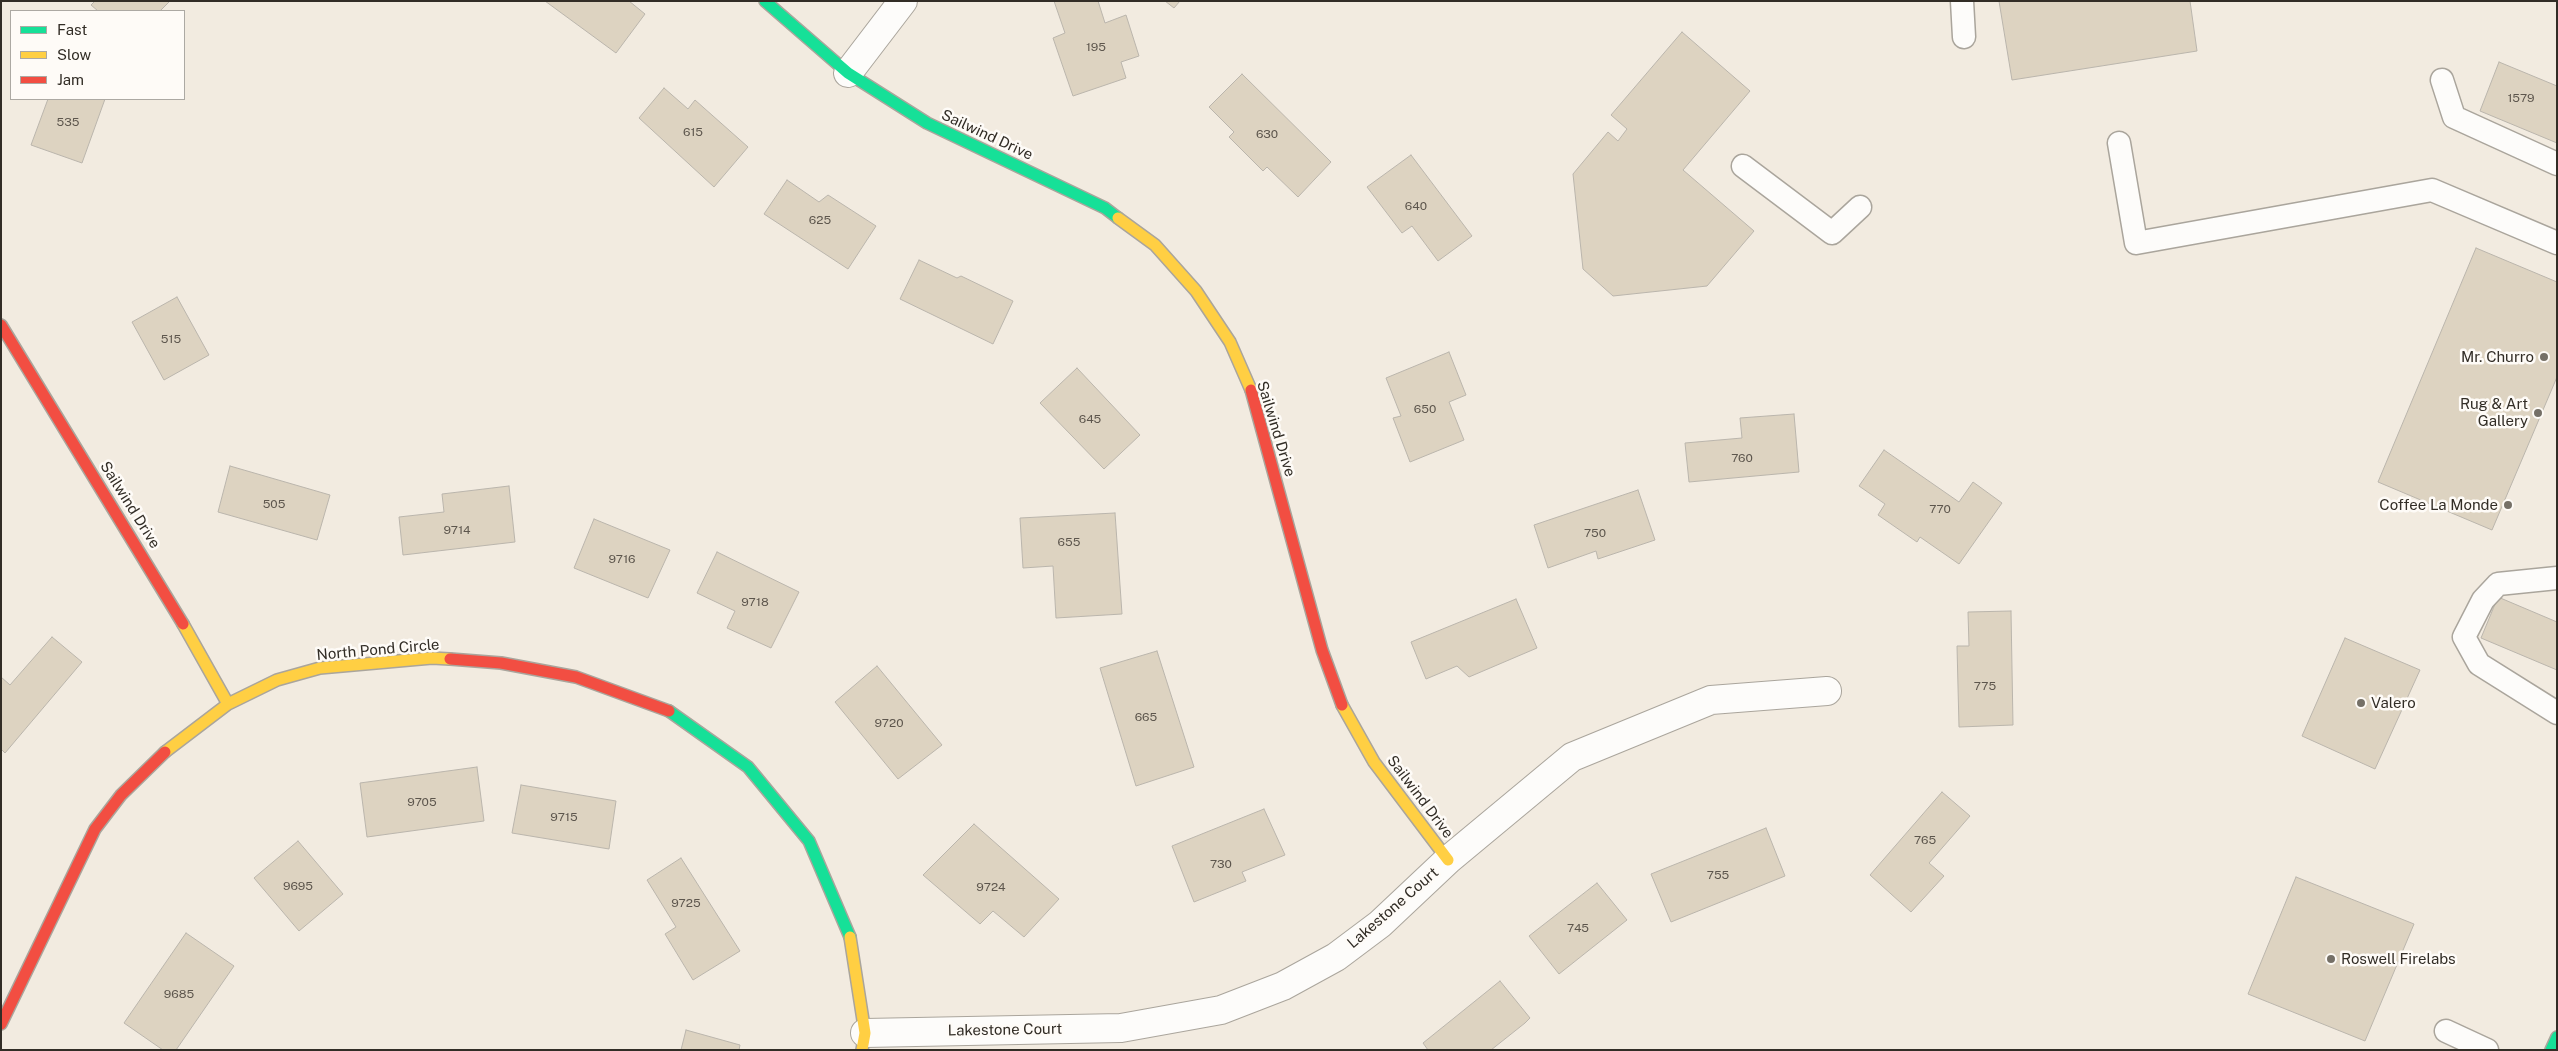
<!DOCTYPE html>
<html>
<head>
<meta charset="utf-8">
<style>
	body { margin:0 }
	#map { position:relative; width:2558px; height:1051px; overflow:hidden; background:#f2ebe0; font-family:"Public Sans",sans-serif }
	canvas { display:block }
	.frame { position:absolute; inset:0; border:2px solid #322d26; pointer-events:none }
	.legend { position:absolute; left:10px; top:10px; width:175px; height:90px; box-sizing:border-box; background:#fefbf7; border:1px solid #aca9a3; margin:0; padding:6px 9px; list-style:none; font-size:15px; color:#322d26 }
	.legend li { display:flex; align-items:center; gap:10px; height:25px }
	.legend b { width:25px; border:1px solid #aca9a3 }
</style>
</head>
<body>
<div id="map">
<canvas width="2558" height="1051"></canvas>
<div class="frame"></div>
<ul class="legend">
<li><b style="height:6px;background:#16e098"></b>Fast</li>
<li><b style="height:6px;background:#ffcf43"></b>Slow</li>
<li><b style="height:6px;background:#f24e42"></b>Jam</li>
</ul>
</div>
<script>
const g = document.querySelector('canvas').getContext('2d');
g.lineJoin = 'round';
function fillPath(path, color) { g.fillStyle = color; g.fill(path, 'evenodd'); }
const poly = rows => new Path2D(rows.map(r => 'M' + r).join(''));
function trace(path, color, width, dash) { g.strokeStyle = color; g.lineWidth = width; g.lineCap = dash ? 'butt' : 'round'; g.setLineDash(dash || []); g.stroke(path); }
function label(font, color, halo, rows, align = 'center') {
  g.font = font + ' "Public Sans",sans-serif'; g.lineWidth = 5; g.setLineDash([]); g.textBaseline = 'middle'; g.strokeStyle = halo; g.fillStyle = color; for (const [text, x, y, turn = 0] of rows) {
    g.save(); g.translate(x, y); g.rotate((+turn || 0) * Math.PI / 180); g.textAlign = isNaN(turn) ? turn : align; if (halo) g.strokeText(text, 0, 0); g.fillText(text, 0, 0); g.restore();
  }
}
const building = poly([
	[95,1,170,1,160,11,98,11,91,5,95,1],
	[545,1,629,1,645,14,616,53,545,1],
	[1054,1,1098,1,1105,23,1126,15,1139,56,1121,62,1126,78,1073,96,1053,38,1065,33,1054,1],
	[1165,1,1180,1,1174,8,1165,1],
	[1999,1,2190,1,2197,51,2012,80,1999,1],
	[1682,32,1750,91,1683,170,1754,231,1707,286,1613,296,1583,269,1573,174,1608,132,1618,141,1627,129,1611,115,1682,32],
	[2499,62,2557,86,2557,143,2480,111,2499,62],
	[1242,74,1331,162,1298,197,1267,167,1263,171,1229,137,1234,132,1209,107,1242,74],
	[664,88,688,109,695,100,748,147,714,187,639,118,664,88],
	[48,99,105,99,82,163,31,145,48,99],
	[1411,155,1472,236,1438,261,1412,226,1402,233,1367,187,1411,155],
	[787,180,819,202,828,195,876,226,848,269,764,214,787,180],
	[2476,248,2557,282,2557,377,2492,530,2378,482,2476,248],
	[919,260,957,278,961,276,1013,301,993,344,900,299,919,260],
	[177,297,209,355,164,380,132,322,177,297],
	[1449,352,1466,395,1449,402,1464,440,1410,462,1393,418,1401,416,1386,378,1449,352],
	[1077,368,1140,435,1104,469,1040,403,1077,368],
	[1794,414,1799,472,1689,482,1685,443,1742,438,1740,418,1794,414],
	[1884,450,1959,502,1973,482,2002,503,1959,564,1920,537,1917,542,1878,515,1885,504,1859,486,1884,450],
	[230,466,330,495,317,540,218,512,230,466],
	[509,486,515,542,403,555,399,517,444,512,442,494,509,486],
	[1638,490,1655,540,1598,559,1596,551,1548,568,1534,525,1638,490],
	[1115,513,1122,614,1056,618,1053,566,1023,568,1020,518,1115,513],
	[594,519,670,550,648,598,574,568,594,519],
	[717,552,799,592,771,648,727,628,735,611,697,593,717,552],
	[2498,597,2557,622,2557,670,2481,638,2498,597],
	[1516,599,1537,648,1469,677,1457,666,1426,679,1411,642,1516,599],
	[2011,611,2013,725,1959,727,1957,646,1969,646,1968,612,2011,611],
	[52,637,82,662,5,753,1,749,1,677,10,685,52,637],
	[2345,638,2420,670,2375,769,2302,736,2345,638],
	[1157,651,1194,767,1136,786,1100,668,1157,651],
	[877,666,942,745,898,779,835,702,877,666],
	[477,767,484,821,367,837,360,783,477,767],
	[521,785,616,801,609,849,512,833,521,785],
	[1942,792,1970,816,1929,863,1944,876,1911,912,1870,875,1942,792],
	[1264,809,1285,855,1242,872,1246,881,1194,902,1172,846,1264,809],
	[974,824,1059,899,1024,937,993,911,980,924,923,875,974,824],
	[1766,828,1785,876,1671,922,1651,874,1766,828],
	[298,841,343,894,299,931,254,878,298,841],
	[681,858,740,951,693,980,665,934,676,927,647,880,681,858],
	[2296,877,2414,924,2365,1041,2248,994,2296,877],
	[1597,883,1627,920,1559,974,1529,936,1597,883],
	[186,933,234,966,176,1050,163,1050,124,1023,186,933],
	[1500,981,1530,1018,1525,1023,1491,1050,1428,1050,1423,1043,1500,981],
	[686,1030,740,1045,739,1050,681,1050,686,1030]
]);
fillPath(building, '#ddd3c1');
trace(building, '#bab5ac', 1);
const lane = poly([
	[1962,1,1964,37],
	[2442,80,2454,117,2557,164],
	[2119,143,2136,243,2432,190,2557,243],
	[1743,166,1832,233,1860,207],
	[2557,578,2498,584,2483,600,2464,637,2479,664,2557,713],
	[2446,1031,2487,1050]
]);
const street = poly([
	[848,73,903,1],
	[865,1033,1121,1028,1221,1010,1283,986,1336,957,1380,924,1448,860,1572,757,1711,700,1827,691]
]);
const fast = poly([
	[765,1,848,73,927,123,1105,208,1118,218],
	[669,711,748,767,809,841,850,937],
	[2551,1050,2557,1037]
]);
const slow = poly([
	[1118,218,1155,245,1196,291,1230,342,1251,390],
	[183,624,228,704],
	[1342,705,1374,762,1448,860],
	[165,752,228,704,277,680,320,668,432,658,450,659],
	[850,937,865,1033,862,1050]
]);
const jam = poly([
	[1,325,183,624],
	[1251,390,1322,650,1342,705],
	[450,659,501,663,576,677,669,711],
	[1,1024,95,829,121,795,165,752]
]);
trace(lane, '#aaa59c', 25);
trace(street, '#aaa59c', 30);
trace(fast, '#aaa59c', 14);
trace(slow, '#aaa59c', 14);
trace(jam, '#aaa59c', 14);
trace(lane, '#fdfcfa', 22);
trace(street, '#fdfcfa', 28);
trace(fast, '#16e098', 11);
trace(slow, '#ffcf43', 11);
trace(jam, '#f24e42', 11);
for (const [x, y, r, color] of [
	[2544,357,5,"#757067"],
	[2538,413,5,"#757067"],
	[2508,505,5,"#757067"],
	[2361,703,5,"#757067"],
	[2331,959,5,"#757067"]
]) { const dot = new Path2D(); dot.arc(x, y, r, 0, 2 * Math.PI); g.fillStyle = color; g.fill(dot); trace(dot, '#fefbf7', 2); }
label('12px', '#5d564d', null, [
	["195",1096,47],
	["1579",2521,98],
	["535",68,122],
	["615",693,132],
	["630",1267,134],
	["640",1416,206],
	["625",820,220],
	["515",171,339],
	["650",1425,409],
	["645",1090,419],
	["760",1742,458],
	["505",274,504],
	["770",1940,509],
	["9714",457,530],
	["750",1595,533],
	["655",1069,542],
	["9716",622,559],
	["9718",755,602],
	["775",1985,686],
	["665",1146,717],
	["9720",889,723],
	["9705",422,802],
	["9715",564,817],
	["765",1925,840],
	["730",1221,864],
	["755",1718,875],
	["9695",298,886],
	["9724",991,887],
	["9725",686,903],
	["745",1578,928],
	["9685",179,994]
]);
label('15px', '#322d26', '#fefbf7', [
	["Sailwind Drive",987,135,25],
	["Sailwind Drive",1276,429,73],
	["Sailwind Drive",130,505,58],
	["North Pond Circle",378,650,-5],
	["Sailwind Drive",1420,797,53],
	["Lakestone Court",1393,908,-41],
	["Lakestone Court",1005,1030,-1]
]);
label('15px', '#322d26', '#fefbf7', [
	["Mr. Churro",2534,357],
	["Rug & Art",2528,404],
	["Gallery",2528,421],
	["Coffee La Monde",2498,505],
	["Valero",2371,703,"left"],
	["Roswell Firelabs",2341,959,"left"]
], 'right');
</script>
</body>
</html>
